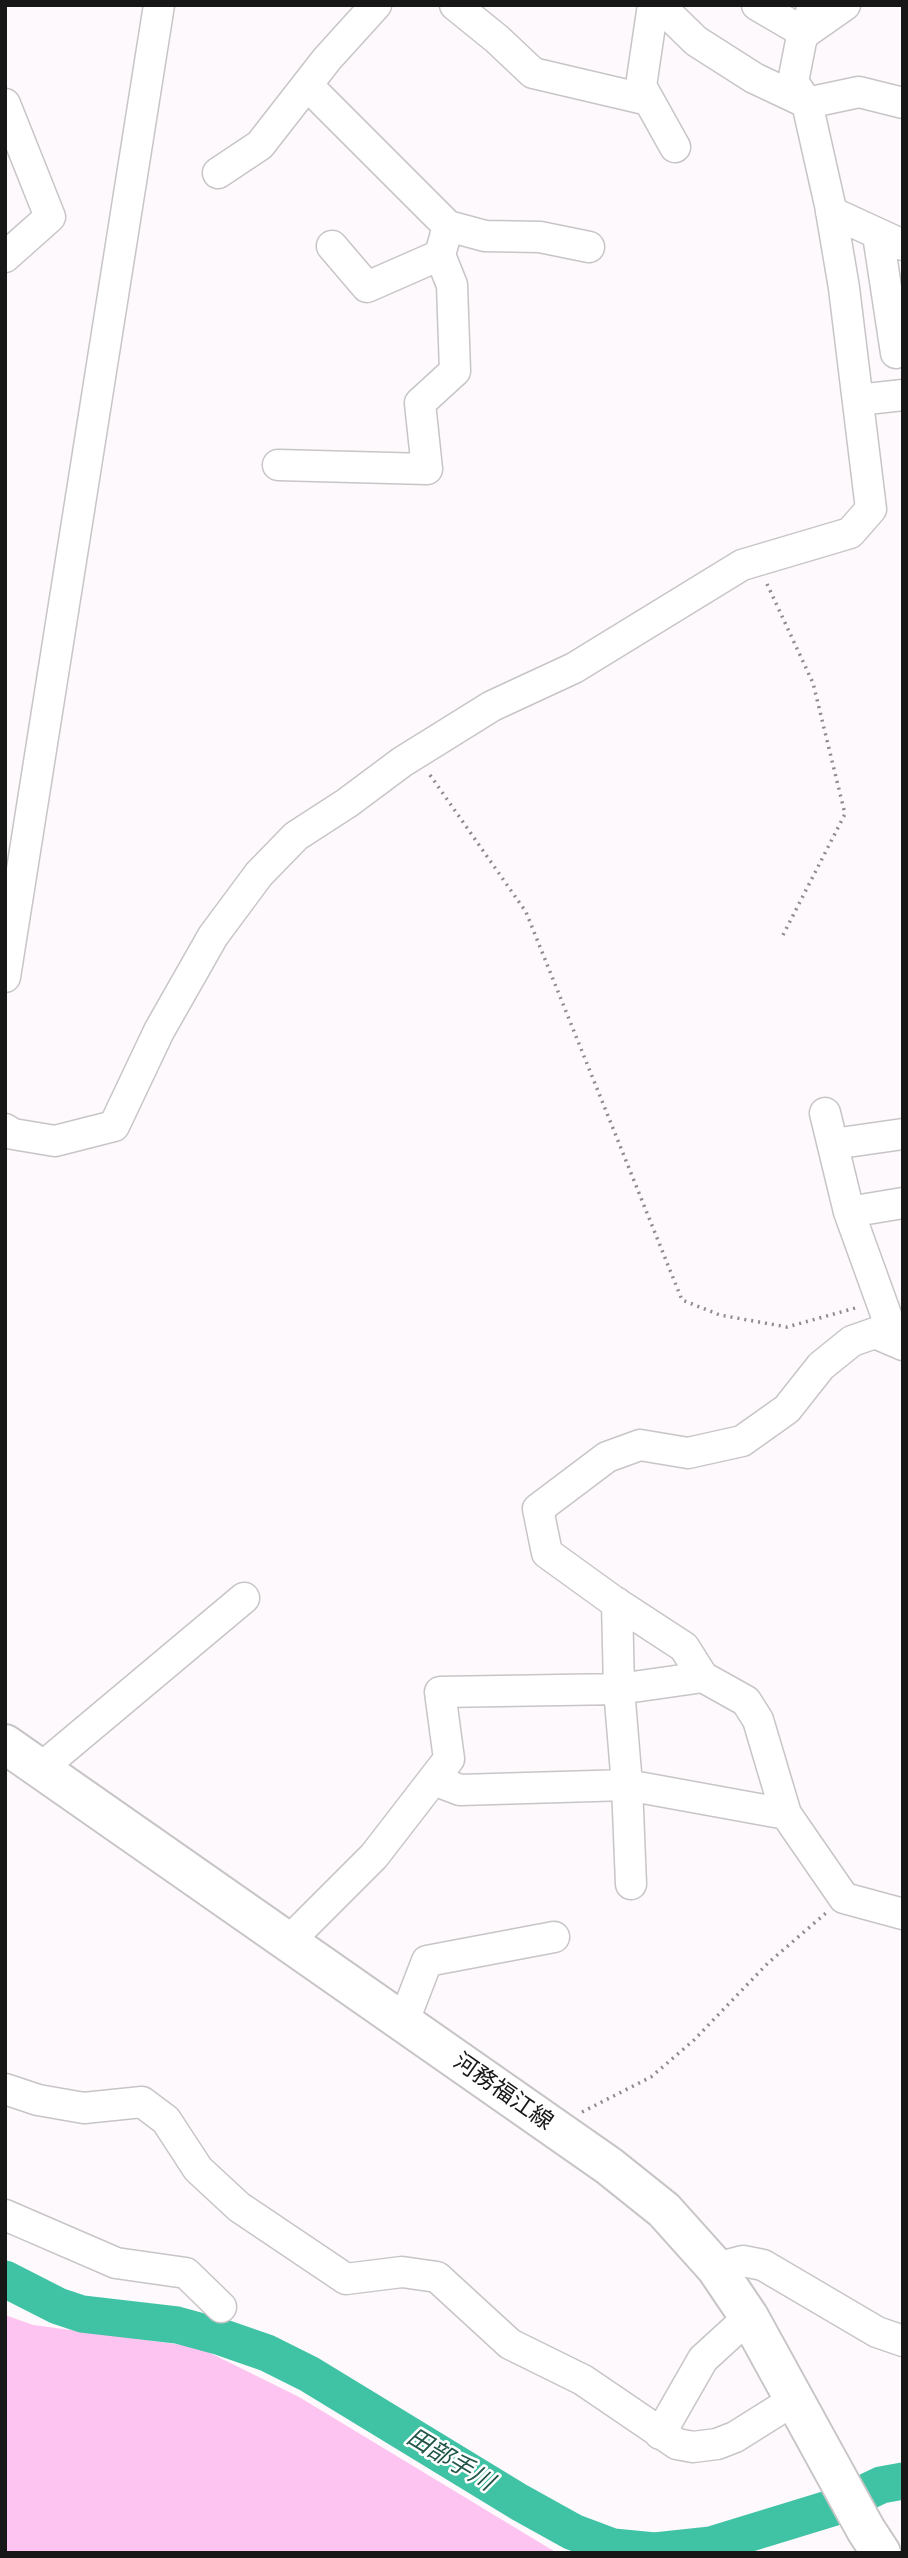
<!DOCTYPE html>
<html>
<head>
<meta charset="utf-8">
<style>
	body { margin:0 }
	#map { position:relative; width:908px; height:2558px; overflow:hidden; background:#fdf9fc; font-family:Cabin,sans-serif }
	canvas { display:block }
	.frame { position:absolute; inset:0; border:7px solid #181718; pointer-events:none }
</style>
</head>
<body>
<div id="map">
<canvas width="908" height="2558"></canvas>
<div class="frame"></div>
</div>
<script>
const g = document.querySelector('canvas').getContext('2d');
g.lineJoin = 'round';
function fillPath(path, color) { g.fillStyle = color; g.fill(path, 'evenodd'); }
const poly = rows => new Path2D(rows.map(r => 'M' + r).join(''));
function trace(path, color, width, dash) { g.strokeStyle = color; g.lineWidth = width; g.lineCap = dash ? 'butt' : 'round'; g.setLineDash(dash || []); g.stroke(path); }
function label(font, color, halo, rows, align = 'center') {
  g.font = font + ' Cabin,"Noto Sans JP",sans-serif'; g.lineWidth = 5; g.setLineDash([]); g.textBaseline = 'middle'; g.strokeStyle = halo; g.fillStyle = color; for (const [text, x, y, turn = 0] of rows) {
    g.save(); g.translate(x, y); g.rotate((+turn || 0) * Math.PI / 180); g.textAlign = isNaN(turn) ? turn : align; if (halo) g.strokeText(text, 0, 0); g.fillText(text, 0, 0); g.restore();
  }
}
fillPath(poly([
	[5,2315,33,2325,198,2347,299,2397,557,2553,5,2553]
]), '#fec4f1');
trace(poly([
	[5,2279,58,2306,82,2314,177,2325,221,2337,267,2353,309,2374,519,2502,573,2532,613,2547,655,2551,711,2545,835,2507,881,2485,903,2481]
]), '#40c3a5', 37);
const minor = poly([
	[455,5,497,39,533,73,648,100],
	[653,5,641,86,675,147],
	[757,5,805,33,845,5],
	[812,5,810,20,801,41,793,82,807,103,859,92,903,103],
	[308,86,448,226,485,236,540,237,589,247],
	[5,104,50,217,5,257],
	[218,173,260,145,327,59,376,5],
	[831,212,903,245],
	[878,235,896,353],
	[332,246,367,287,440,255],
	[858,400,903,395],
	[278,465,427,469,420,403,455,371,452,285,440,255,448,226],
	[5,977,159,5],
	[825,1113,849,1212,888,1320,887,1338],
	[5,1129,13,1134,55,1141,114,1126,159,1031,213,936,259,874,296,836,347,803,402,762,492,706,574,668,742,565,850,533,871,509,844,288,830,205,807,103,754,78,696,41,659,5],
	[833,1144,903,1134],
	[849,1212,903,1203],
	[903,1345,875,1333,852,1341,821,1366,787,1409,742,1441,688,1453,640,1445,607,1457,538,1509,547,1553,612,1600,684,1647,703,1677,746,1701,758,1720,786,1814,844,1898,903,1914],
	[617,1603,619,1689,703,1677],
	[40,1769,244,1598],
	[434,1780,460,1790,627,1785,631,1884],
	[288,1942,374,1856,449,1759,440,1692,619,1689,627,1785,786,1814],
	[403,2023,427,1961,554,1937],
	[5,2089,38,2100,84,2108,142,2102,166,2120,198,2169,239,2207,346,2279,402,2272,437,2277,510,2344,583,2380,677,2444,693,2447,717,2444,735,2437,794,2400],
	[5,2215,116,2263,186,2273,221,2307],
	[716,2268,743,2261,763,2265,877,2332,903,2341],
	[660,2434,703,2359,749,2317]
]);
const major = poly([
	[5,1744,609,2166,664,2210,716,2268,749,2317,866,2530,881,2553]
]);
trace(minor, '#c8c5c7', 33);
trace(major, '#c8c5c7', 42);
trace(poly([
	[767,584,813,683,845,814,783,935],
	[430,775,526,912,682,1300,720,1315,787,1327,859,1307],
	[582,2112,651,2077,694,2040,768,1963,826,1913]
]), '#8e8b8d', 3.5, [2, 5]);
trace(minor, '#fff', 30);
trace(major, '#fff', 38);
label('23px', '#181718', '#fff', [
	["河務福江線",503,2092,35]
]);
label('italic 24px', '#215649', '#fff', [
	["田部手川",450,2460,31]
]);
</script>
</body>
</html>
